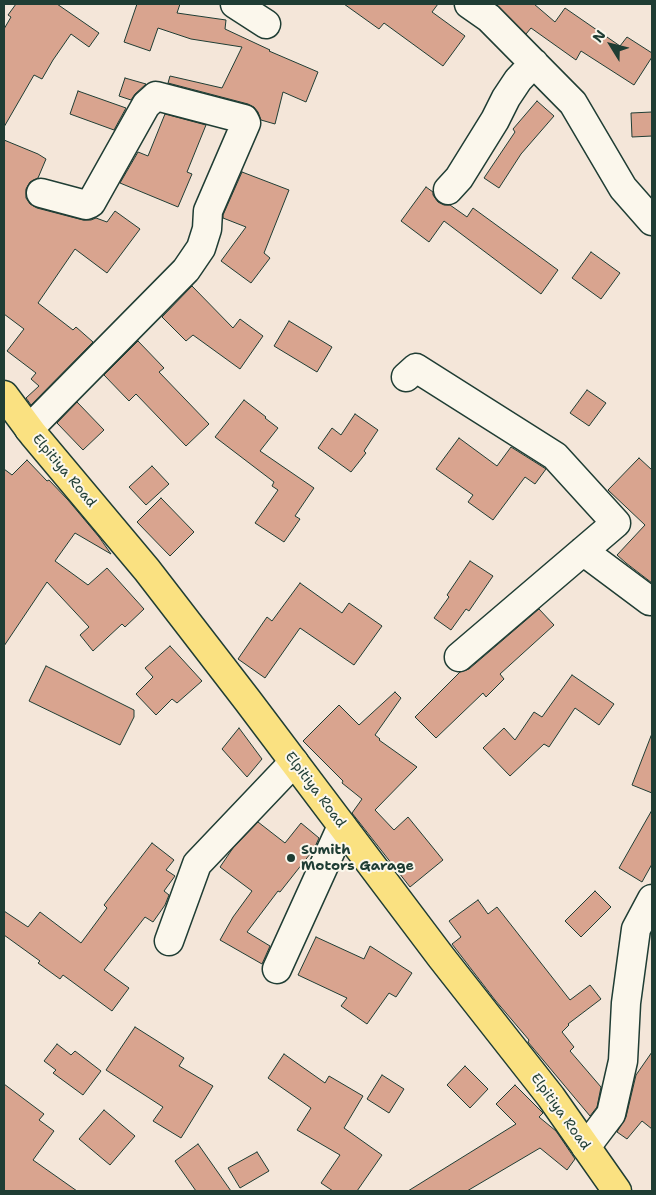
<!DOCTYPE html>
<html>
<head>
<meta charset="utf-8">
<style>
	body { margin:0 }
	#map { position:relative; width:656px; height:1195px; overflow:hidden; background:#f4e6d9; font-family:"Shantell Sans",sans-serif }
	canvas { display:block }
	.frame { position:absolute; inset:0; border:5px solid #1f3d34; pointer-events:none }
	.north { position:absolute; left:586px; top:20px; width:50px; height:50px; -webkit-text-stroke:4px #fbf7ec; paint-order:stroke; rotate:306deg; font-size:14px; font-weight:700; line-height:20px; text-align:center; color:#1f3d34 }
	.north::after { content:''; display:block; margin:auto; width:18px; height:22px; background:#1f3d34; clip-path:polygon(50% 0,100% 100%,50% 72%,0 100%) }
</style>
</head>
<body>
<div id="map">
<canvas width="656" height="1195"></canvas>
<div class="frame"></div>
<div class="north">N</div>
</div>
<script>
const g = document.querySelector('canvas').getContext('2d');
g.lineJoin = 'round';
function fillPath(path, color) { g.fillStyle = color; g.fill(path, 'evenodd'); }
const poly = rows => new Path2D(rows.map(r => 'M' + r).join(''));
function trace(path, color, width, dash) { g.strokeStyle = color; g.lineWidth = width; g.lineCap = dash ? 'butt' : 'round'; g.setLineDash(dash || []); g.stroke(path); }
function label(font, color, halo, rows, align = 'center') {
  g.font = font + ' "Shantell Sans",sans-serif'; g.lineWidth = 4; g.setLineDash([]); g.textBaseline = 'middle'; g.strokeStyle = halo; g.fillStyle = color; for (const [text, x, y, turn = 0] of rows) {
    g.save(); g.translate(x, y); g.rotate((+turn || 0) * Math.PI / 180); g.textAlign = isNaN(turn) ? turn : align; if (halo) g.strokeText(text, 0, 0); g.fillText(text, 0, 0); g.restore();
  }
}
const building = poly([
	[16,4,57,4,99,33,89,47,71,34,53,60,42,79,34,75,4,127,4,29,11,17,8,15,16,4],
	[137,4,180,4,177,13,226,20,225,29,270,50,269,51,318,72,306,102,283,92,275,124,261,120,258,112,254,107,248,104,168,83,170,76,222,88,242,47,191,39,158,28,150,51,124,42,137,4],
	[344,4,438,4,432,12,465,36,443,66,384,23,379,29,344,4],
	[496,4,534,4,555,22,565,8,620,46,627,37,652,53,652,57,634,85,581,51,576,60,531,28,526,34,496,4],
	[125,78,146,84,135,94,131,100,119,96,125,78],
	[78,91,126,108,114,130,70,114,78,91],
	[537,101,554,116,521,154,499,188,484,178,515,132,513,129,537,101],
	[652,112,652,136,632,137,631,113,652,112],
	[165,114,206,125,187,172,192,174,178,207,120,183,138,152,148,156,165,114],
	[4,140,38,154,46,159,38,178,30,182,26,189,26,198,30,204,37,208,83,220,91,220,96,218,107,222,115,211,140,229,107,273,75,249,38,303,73,330,76,327,93,342,31,405,26,398,39,386,31,379,36,373,7,351,24,329,4,314,4,140],
	[242,172,289,190,264,253,270,258,251,283,221,261,246,227,223,218,223,215,242,172],
	[426,187,433,192,433,195,438,202,444,205,450,205,467,217,473,208,558,270,541,294,444,221,429,242,401,221,426,187],
	[591,252,620,273,601,299,572,278,591,252],
	[192,286,233,328,240,319,263,336,240,369,193,335,186,341,162,317,192,286],
	[289,321,332,347,317,372,274,346,289,321],
	[138,341,164,368,159,372,209,424,186,446,136,394,129,401,104,375,138,341],
	[587,390,606,403,589,426,570,413,587,390],
	[244,400,266,417,265,418,278,428,260,451,314,488,295,516,300,519,284,542,255,523,278,490,272,486,274,482,215,437,244,400],
	[77,402,104,430,83,450,57,423,77,402],
	[355,414,378,430,364,451,366,453,351,472,318,448,332,428,341,435,355,414],
	[459,438,497,466,511,447,546,469,535,484,525,477,493,520,468,502,473,495,436,469,459,438],
	[639,458,652,470,652,583,626,563,617,555,645,525,608,490,639,458],
	[27,460,47,481,49,480,68,500,99,537,111,554,75,533,55,561,88,585,107,568,144,609,125,627,122,624,93,651,80,635,89,627,47,582,4,646,4,469,12,475,27,460],
	[152,466,169,484,146,505,129,487,152,466],
	[161,498,194,532,170,556,137,522,161,498],
	[470,561,493,576,469,611,466,609,451,630,434,618,449,597,447,595,470,561],
	[300,583,342,613,349,603,382,626,354,665,300,628,265,678,238,659,267,617,272,621,300,583],
	[539,609,554,625,500,674,504,679,486,697,483,693,436,738,415,717,460,672,469,669,539,609],
	[170,646,202,681,177,703,172,699,156,715,136,694,153,677,145,668,170,646],
	[46,666,134,710,134,717,120,745,29,701,46,666],
	[572,675,614,704,599,725,575,708,549,747,544,744,510,776,483,748,504,728,515,740,534,712,542,717,572,675],
	[395,692,401,698,375,735,380,739,379,740,417,767,375,810,394,830,408,817,443,860,410,887,352,813,362,799,342,783,343,781,303,741,339,705,359,725,395,692],
	[239,728,262,759,247,777,222,749,239,728],
	[651,736,652,736,652,793,632,785,651,736],
	[652,810,652,864,642,882,619,868,652,810],
	[258,822,285,843,301,823,319,838,314,849,280,892,278,891,247,932,270,946,262,964,220,940,233,917,252,891,220,867,233,848,258,822],
	[152,843,174,860,166,870,175,876,164,891,169,895,165,905,153,922,145,917,104,970,129,988,112,1011,63,975,60,979,38,963,40,961,4,935,4,911,28,927,40,912,81,943,107,908,104,905,152,843],
	[595,891,611,907,581,937,565,921,595,891],
	[478,900,488,914,497,907,570,1000,590,985,601,999,568,1024,569,1025,562,1032,574,1047,570,1051,601,1087,597,1107,590,1116,528,1042,529,1040,495,1000,452,944,461,937,449,921,478,900],
	[316,937,364,959,370,946,412,973,396,997,389,993,367,1024,341,1006,347,998,298,975,316,937],
	[135,1027,184,1058,179,1066,213,1086,181,1138,153,1121,163,1107,106,1070,135,1027],
	[57,1044,71,1055,75,1051,101,1071,83,1095,53,1073,56,1070,44,1061,57,1044],
	[652,1052,652,1129,642,1121,627,1139,617,1132,626,1117,636,1075,652,1052],
	[284,1054,325,1083,329,1076,363,1096,344,1128,382,1155,357,1191,333,1191,321,1183,340,1155,297,1130,311,1108,268,1078,284,1054],
	[465,1066,488,1089,470,1108,447,1085,465,1066],
	[382,1075,404,1089,389,1113,367,1099,382,1075],
	[4,1084,44,1114,39,1120,54,1131,33,1160,77,1191,4,1191,4,1084],
	[515,1085,543,1113,539,1117,556,1131,575,1159,567,1170,540,1148,467,1191,408,1191,516,1124,496,1104,515,1085],
	[104,1110,135,1136,110,1165,79,1139,104,1110],
	[198,1144,231,1191,196,1191,175,1161,198,1144],
	[257,1152,269,1171,240,1188,228,1168,257,1152]
]);
fillPath(building, '#d9a48f');
trace(building, '#1f3d34', 1);
const minor = poly([
	[235,4,266,24],
	[469,4,489,18,573,103,623,188,652,221],
	[448,190,459,178,495,120,506,98,518,80,534,63],
	[406,377,416,368,555,456,616,523,459,657],
	[29,429,186,270,201,248,207,229,208,211,246,123,244,119,156,96,146,105,91,203,86,205,41,193],
	[583,551,650,601],
	[169,941,197,864,294,762],
	[277,969,342,826],
	[586,1147,611,1114,623,1061,626,1003,636,929,652,899]
]);
const major = poly([
	[4,395,33,434,147,570,248,701,441,957,551,1097,617,1191]
]);
trace(minor, '#1f3d34', 31);
trace(major, '#1f3d34', 31);
trace(minor, '#fbf7ec', 28);
trace(major, '#fae181', 28);
for (const [x, y, r, color] of [
	[291,858,5,"#1f3d34"]
]) { const dot = new Path2D(); dot.arc(x, y, r, 0, 2 * Math.PI); g.fillStyle = color; g.fill(dot); trace(dot, '#fbf7ec', 2); }
label('14px', '#1f3d34', '#fbf7ec', [
	["Elpitiya Road",64,471,50],
	["Elpitiya Road",315,790,53],
	["Elpitiya Road",560,1112,54]
]);
label('bold 14px', '#1f3d34', '#fbf7ec', [
	["Sumith",301,850],
	["Motors Garage",301,866]
], 'left');
</script>
</body>
</html>
